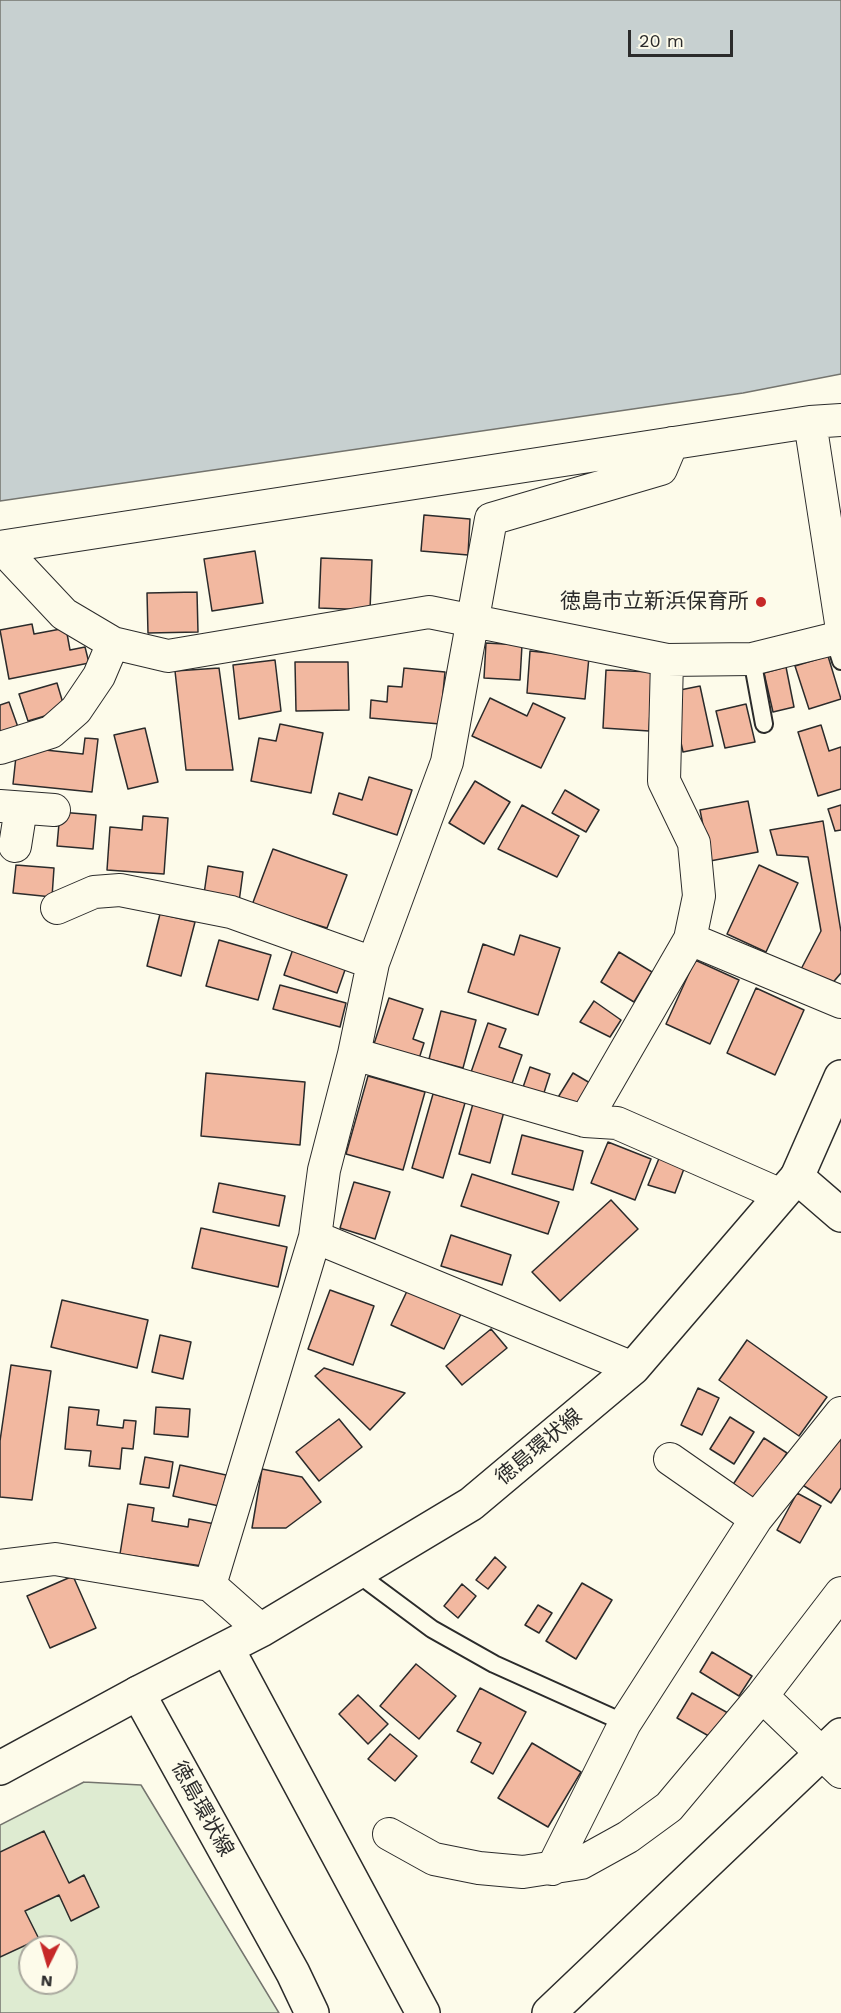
<!DOCTYPE html>
<html>
<head>
<meta charset="utf-8">
<style>
	body { margin:0 }
	#map { position:relative; width:841px; height:2013px; overflow:hidden; background:#fdfbea; font-family:"Work Sans",sans-serif }
	canvas { display:block }
	.north { position:absolute; left:18px; top:1935px; width:60px; height:60px; box-sizing:border-box; background:#fdfbea; border:2px solid #a9a89e; border-radius:50%; rotate:185deg; font-size:16px; font-weight:700; line-height:24px; text-align:center; color:#2b2b2b }
	.north::after { content:''; display:block; margin:auto; width:21px; height:27px; background:#c62828; clip-path:polygon(50% 0,100% 100%,50% 72%,0 100%) }
	.scale { position:absolute; left:628px; top:30px; width:105px; height:27px; box-sizing:border-box; border:3px solid #2b2b2b; border-top:0; padding-left:8px; font-size:18px; line-height:21px; white-space:nowrap; color:#2b2b2b; -webkit-text-stroke:4px #fdfbea; paint-order:stroke }
</style>
</head>
<body>
<div id="map">
<canvas width="841" height="2013"></canvas>
<div class="north">N</div>
<div class="scale">20 m</div>
</div>
<script>
const g = document.querySelector('canvas').getContext('2d');
g.lineJoin = 'round';
function fillPath(path, color) { g.fillStyle = color; g.fill(path, 'evenodd'); }
const poly = rows => new Path2D(rows.map(r => 'M' + r).join(''));
function trace(path, color, width, dash) { g.strokeStyle = color; g.lineWidth = width; g.lineCap = dash ? 'butt' : 'round'; g.setLineDash(dash || []); g.stroke(path); }
function label(font, color, halo, rows, align = 'center') {
  g.font = font + ' "Work Sans","Noto Sans JP",sans-serif'; g.lineWidth = 4.5; g.setLineDash([]); g.textBaseline = 'middle'; g.strokeStyle = halo; g.fillStyle = color; for (const [text, x, y, turn = 0] of rows) {
    g.save(); g.translate(x, y); g.rotate((+turn || 0) * Math.PI / 180); g.textAlign = isNaN(turn) ? turn : align; if (halo) g.strokeText(text, 0, 0); g.fillText(text, 0, 0); g.restore();
  }
}
const green = poly([
	[84,1782,141,1785,279,2013,0,2013,0,1825,84,1782],
	[30,1947,66,1947,66,1983,30,1983,30,1947]
]);
fillPath(green, '#deebd1');
trace(green, '#74746e', 1.5);
const water = poly([
	[0,0,841,0,841,374,743,393,0,501,0,0]
]);
fillPath(water, '#c7d0d0');
trace(water, '#74746e', 1.5);
const building = poly([
	[424,515,470,519,468,555,421,551,424,515],
	[255,551,263,603,212,611,204,559,255,551],
	[321,558,372,560,370,610,319,608,321,558],
	[197,592,198,632,148,633,147,593,197,592],
	[32,624,34,634,66,628,70,650,85,647,89,663,9,679,0,630,32,624],
	[486,643,522,645,520,680,484,678,486,643],
	[530,651,589,657,585,699,527,693,530,651],
	[828,656,841,699,809,709,795,666,828,656],
	[275,660,281,711,239,719,233,665,275,660],
	[295,662,348,662,349,710,296,711,295,662],
	[786,667,794,707,773,712,764,673,786,667],
	[219,668,233,770,186,770,175,671,219,668],
	[404,668,445,672,440,724,370,718,371,700,387,702,388,686,402,687,404,668],
	[606,670,652,672,649,731,603,728,606,670],
	[57,683,65,710,28,721,19,694,57,683],
	[700,686,713,746,683,752,670,692,700,686],
	[490,698,527,716,533,703,565,718,541,768,472,736,490,698],
	[9,702,19,730,0,737,0,705,9,702],
	[746,704,755,742,725,748,716,711,746,704],
	[280,724,323,733,311,793,251,781,259,738,276,741,280,724],
	[821,725,829,751,841,747,841,789,818,796,798,732,821,725],
	[145,728,158,782,128,789,114,735,145,728],
	[85,738,98,739,92,792,13,784,17,747,83,754,85,738],
	[369,777,412,790,397,835,333,814,339,793,362,800,369,777],
	[475,781,510,802,484,844,449,823,475,781],
	[565,790,599,810,586,832,552,813,565,790],
	[748,801,758,852,710,861,700,810,748,801],
	[522,805,579,836,557,877,498,849,522,805],
	[841,805,841,830,835,831,828,809,841,805],
	[60,812,96,815,93,849,57,846,60,812],
	[143,816,168,818,164,874,107,870,110,827,142,830,143,816],
	[823,821,841,932,841,973,829,987,799,973,821,931,808,857,777,855,770,830,823,821],
	[273,849,347,875,327,928,252,905,273,849],
	[16,865,54,868,52,897,13,893,16,865],
	[759,865,798,883,766,952,727,934,759,865],
	[208,866,243,872,239,902,204,894,208,866],
	[160,914,195,922,181,976,147,966,160,914],
	[520,935,560,948,538,1015,468,992,483,944,514,955,520,935],
	[219,940,271,955,258,1000,206,986,219,940],
	[293,949,346,967,337,993,284,975,293,949],
	[619,952,652,972,634,1002,601,982,619,952],
	[695,960,739,980,710,1044,666,1024,695,960],
	[280,985,346,1003,340,1027,273,1009,280,985],
	[756,988,804,1010,775,1075,727,1053,756,988],
	[389,998,423,1009,413,1039,424,1043,417,1065,372,1050,389,998],
	[594,1001,621,1020,610,1037,580,1022,594,1001],
	[441,1011,476,1020,463,1068,429,1059,441,1011],
	[488,1023,506,1029,499,1047,522,1055,509,1092,469,1078,488,1023],
	[530,1067,550,1074,541,1102,520,1096,530,1067],
	[206,1073,305,1082,300,1145,201,1136,206,1073],
	[573,1073,590,1083,573,1110,557,1099,573,1073],
	[368,1076,425,1092,403,1170,346,1154,368,1076],
	[433,1094,465,1103,443,1178,412,1168,433,1094],
	[474,1100,505,1108,490,1163,459,1154,474,1100],
	[522,1135,583,1151,573,1190,512,1174,522,1135],
	[608,1142,651,1159,635,1200,591,1183,608,1142],
	[660,1156,685,1166,675,1193,648,1185,660,1156],
	[472,1174,559,1202,548,1234,461,1206,472,1174],
	[354,1182,390,1192,375,1239,340,1228,354,1182],
	[219,1183,285,1196,279,1226,213,1212,219,1183],
	[611,1200,638,1229,560,1301,532,1272,611,1200],
	[201,1228,287,1247,278,1287,192,1268,201,1228],
	[451,1235,511,1255,502,1285,441,1266,451,1235],
	[408,1289,461,1314,444,1349,391,1325,408,1289],
	[330,1290,374,1306,353,1365,308,1349,330,1290],
	[62,1300,148,1320,137,1368,51,1347,62,1300],
	[491,1329,507,1348,462,1385,446,1366,491,1329],
	[160,1335,191,1342,183,1379,152,1372,160,1335],
	[747,1340,827,1397,799,1436,719,1380,747,1340],
	[11,1365,51,1371,32,1500,0,1497,0,1441,11,1365],
	[324,1368,405,1393,370,1430,315,1376,324,1368],
	[698,1388,719,1398,702,1435,681,1425,698,1388],
	[69,1407,99,1410,97,1425,123,1428,124,1420,136,1421,133,1449,122,1448,120,1469,89,1466,91,1451,65,1449,69,1407],
	[156,1407,190,1409,188,1437,154,1434,156,1407],
	[730,1417,754,1432,734,1464,710,1449,730,1417],
	[339,1419,362,1447,319,1481,296,1452,339,1419],
	[841,1423,841,1488,831,1503,801,1484,841,1423],
	[764,1438,787,1453,755,1501,732,1486,764,1438],
	[145,1457,173,1462,169,1488,140,1484,145,1457],
	[180,1465,226,1475,219,1506,173,1496,180,1465],
	[262,1469,302,1477,321,1502,286,1528,252,1528,262,1469],
	[797,1493,821,1506,800,1543,777,1530,797,1493],
	[128,1504,154,1508,152,1521,188,1527,189,1519,215,1524,209,1567,120,1554,128,1504],
	[495,1557,506,1567,488,1589,476,1580,495,1557],
	[73,1576,96,1628,50,1648,27,1596,73,1576],
	[582,1583,612,1600,576,1659,546,1641,582,1583],
	[462,1584,476,1596,458,1618,444,1606,462,1584],
	[538,1605,552,1613,539,1633,525,1625,538,1605],
	[712,1652,752,1676,739,1696,700,1672,712,1652],
	[416,1664,456,1696,419,1739,380,1706,416,1664],
	[480,1688,526,1712,493,1774,471,1762,481,1743,457,1731,480,1688],
	[692,1693,728,1713,714,1739,677,1718,692,1693],
	[358,1695,388,1724,368,1744,339,1714,358,1695],
	[390,1734,417,1756,395,1781,368,1759,390,1734],
	[532,1743,581,1772,548,1827,498,1798,532,1743],
	[44,1831,69,1883,84,1875,99,1907,71,1921,59,1895,25,1911,39,1939,0,1957,0,1852,44,1831]
]);
fillPath(building, '#f2b8a0');
trace(building, '#2b2b2b', 1.5);
const service = poly([
	[834,639,841,661],
	[752,659,764,724],
	[358,1574,432,1629,494,1664,625,1723]
]);
const minor = poly([
	[810,422,841,623],
	[0,547,810,422,841,420],
	[1,547,64,614,113,643,168,656,429,612,667,660,752,659,841,637],
	[0,748,51,732,76,710,99,676,113,643],
	[0,806,54,810],
	[15,846,21,808],
	[57,908,94,892,120,890,231,912,373,963],
	[690,939,841,1002],
	[354,1054,585,1121,617,1123,781,1195],
	[585,1121,690,939,699,896,694,843,664,781,667,660],
	[315,1237,633,1368],
	[670,1459,756,1519],
	[0,1566,55,1559,210,1585,261,1630],
	[210,1585,315,1237,324,1170,354,1054,373,963,447,762,491,519,661,469,672,443],
	[762,1696,841,1772],
	[389,1834,434,1859,479,1868,523,1872,581,1863,628,1837,669,1807,762,1696,841,1593],
	[552,1869,625,1723,756,1519,841,1413]
]);
const secondary = poly([
	[797,1177,841,1077],
	[0,1768,138,1693]
]);
const primary = poly([
	[797,1177,841,1215],
	[227,1648,423,2013],
	[312,2013,293,1973,138,1693,261,1630,471,1504,633,1368,797,1177],
	[549,2013,841,1735]
]);
trace(service, '#2b2b2b', 20);
trace(minor, '#2b2b2b', 34);
trace(secondary, '#2b2b2b', 36);
trace(primary, '#2b2b2b', 36);
trace(service, '#fdfbea', 16);
trace(minor, '#fdfbea', 32);
trace(secondary, '#fdfbea', 33);
trace(primary, '#fdfbea', 33);
for (const [x, y, r, color] of [
	[761,602,6,"#c62828"]
]) { const dot = new Path2D(); dot.arc(x, y, r, 0, 2 * Math.PI); g.fillStyle = color; g.fill(dot); trace(dot, '#fdfbea', 2); }
label('21px', '#2b2b2b', '#fdfbea', [
	["徳島市立新浜保育所",749,602]
], 'right');
label('21px', '#2b2b2b', '#fdfbea', [
	["徳島環状線",539,1447,-40],
	["徳島環状線",202,1809,61]
]);
</script>
</body>
</html>
